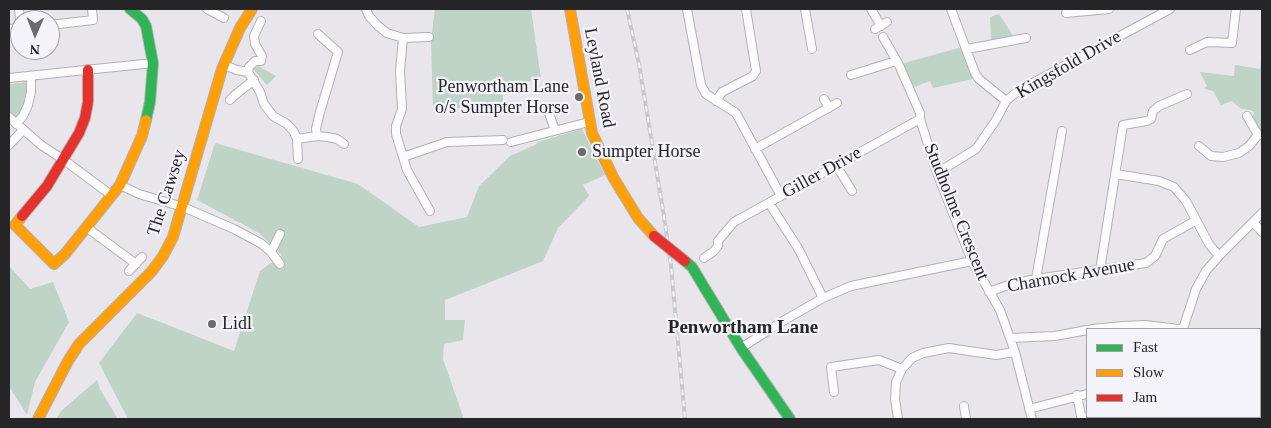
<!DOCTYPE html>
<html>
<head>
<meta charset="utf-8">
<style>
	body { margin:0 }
	#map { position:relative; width:1271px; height:428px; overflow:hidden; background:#e8e6eb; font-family:Georgia,serif }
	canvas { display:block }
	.frame { position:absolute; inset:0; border:10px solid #262528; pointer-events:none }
	.legend { position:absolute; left:1086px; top:328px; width:175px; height:90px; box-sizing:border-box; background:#f4f3fa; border:1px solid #a2a1a6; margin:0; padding:6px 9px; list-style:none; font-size:15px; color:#262528 }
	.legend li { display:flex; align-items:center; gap:10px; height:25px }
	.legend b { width:25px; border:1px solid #a2a1a6 }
	.north { position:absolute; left:10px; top:10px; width:50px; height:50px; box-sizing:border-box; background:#f4f3fa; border:1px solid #a2a1a6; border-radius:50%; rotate:181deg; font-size:14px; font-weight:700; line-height:20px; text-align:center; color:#262528 }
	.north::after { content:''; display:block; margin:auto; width:18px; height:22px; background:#6a696c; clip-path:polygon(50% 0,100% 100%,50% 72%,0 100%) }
</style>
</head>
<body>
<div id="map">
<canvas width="1271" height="428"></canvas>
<div class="frame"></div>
<ul class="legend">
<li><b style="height:6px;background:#30b455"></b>Fast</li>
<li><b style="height:6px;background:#ff9f0a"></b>Slow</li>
<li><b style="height:6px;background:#e5322d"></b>Jam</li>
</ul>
<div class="north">N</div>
</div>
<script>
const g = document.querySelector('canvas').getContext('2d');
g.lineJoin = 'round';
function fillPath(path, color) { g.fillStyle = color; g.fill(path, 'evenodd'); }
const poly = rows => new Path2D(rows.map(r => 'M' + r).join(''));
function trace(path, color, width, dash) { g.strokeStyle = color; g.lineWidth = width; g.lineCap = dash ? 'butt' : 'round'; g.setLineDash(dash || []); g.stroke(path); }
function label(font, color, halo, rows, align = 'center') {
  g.font = font + ' Georgia,serif'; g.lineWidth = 4.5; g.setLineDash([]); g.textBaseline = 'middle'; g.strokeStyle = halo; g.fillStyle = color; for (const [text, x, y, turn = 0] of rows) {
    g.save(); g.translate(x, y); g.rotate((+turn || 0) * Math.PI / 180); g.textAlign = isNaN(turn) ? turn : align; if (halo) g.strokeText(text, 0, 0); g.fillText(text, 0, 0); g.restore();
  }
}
fillPath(poly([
	[435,9,531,9,541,79,502,87,504,111,433,107,431,41],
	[999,14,1014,37,991,41,990,17],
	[962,47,973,79,933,88,930,81,912,88,901,64],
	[1261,61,1262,61,1262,133,1260,131,1252,118,1254,114,1253,111,1240,108,1232,101,1221,105,1213,91,1205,89,1204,88,1207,86,1200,72,1234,76,1235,65,1260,69],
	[258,66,276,76,267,85,253,69],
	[28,82,25,104,17,119,9,112,9,84],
	[582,129,605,175,583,185,589,196,558,228,543,261,445,300,445,320,465,320,463,340,444,344,443,359,464,419,128,419,99,363,137,313,234,351,260,271,282,255,259,233,197,200,215,143,358,184,419,227,467,217,479,186,510,156,535,145,538,142],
	[9,266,30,289,53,282,69,322,35,382,27,415,9,386],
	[97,380,100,389,118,419,56,419,61,411]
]), '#bfd3c7');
const street = poly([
	[19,9,20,20],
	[207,9,224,18],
	[366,9,369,16,378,26,387,33,403,38,429,37],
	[687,9,701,85,706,94,736,113,781,196],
	[805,9,812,49],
	[871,9,881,26],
	[951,9,975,73,979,79,1006,101],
	[1066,13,1109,9],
	[50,25,93,20,92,9],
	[9,29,20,28],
	[875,29,887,22],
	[883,37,899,65,920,113,920,119,937,173,972,261,1000,310,1015,352,1032,419],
	[403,38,400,71,402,109,396,126,396,134,407,170,430,211],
	[967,49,1026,38],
	[1190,50,1207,42,1232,43,1236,9],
	[224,65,237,70,248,72,260,92,264,104,273,116,287,124,294,132,297,139,298,159],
	[248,72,249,67,255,61,261,61,262,56,255,44,254,36,261,21],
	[851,75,896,61],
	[9,78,153,63],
	[824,99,829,108],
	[230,100,235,95,254,80],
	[716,101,722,92,753,76,756,71,746,9],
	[534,109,547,108,555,130],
	[1247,116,1258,135],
	[9,117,41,145,64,160,111,195],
	[16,124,23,116,28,105,31,92,31,76],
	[317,136,316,129,320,112,338,52,318,34],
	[297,139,317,136,328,137,337,139,344,144],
	[511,142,589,122],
	[9,145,23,130],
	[1199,146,1211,156,1223,157,1239,153,1249,146,1258,135,1262,135],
	[755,149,837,103],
	[403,157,447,142,503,140],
	[836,165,852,191],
	[937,173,976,149,996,120,1006,101,1018,91,1170,9],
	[1116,174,1159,181,1174,187,1186,201,1209,244,1219,256],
	[120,185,139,194,183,207,234,229,262,244,271,252,280,264],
	[769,203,798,248,823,298],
	[1253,222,1262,232],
	[86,227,136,264],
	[271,252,280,234],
	[704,258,714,251,718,246,718,241,734,222,920,119],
	[1100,270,1123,125,1147,121,1151,119,1153,111,1159,106,1187,94],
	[129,271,142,257],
	[1036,279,1062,131],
	[989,292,1011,284,1036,279,1146,263,1155,256,1163,239,1195,221],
	[1092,329,1123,326,1145,325,1179,329],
	[1183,329,1196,289,1206,271,1219,256,1262,213],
	[1010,338,1055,336,1087,330],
	[741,348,783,321,823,298,851,286,972,261],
	[834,392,831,367,879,360,902,369],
	[1077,395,1081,416,1088,419],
	[964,406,966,419],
	[1029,409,1087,394],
	[1241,417,1243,419],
	[898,419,895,399,896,382,902,369,912,358,923,353,949,348,996,355,1015,352],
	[1101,419,1126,417]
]);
const fast = poly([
	[130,9,142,19,146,26,153,63,150,102,146,120],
	[685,261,692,267,741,348,790,419]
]);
const slow = poly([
	[570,9,592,133,613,177,638,218,654,236],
	[22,216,15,225,54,264,65,254,120,185,142,136,146,120],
	[38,419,68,361,79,344,152,271,163,256,173,237,222,69,240,28,252,9]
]);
const jam = poly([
	[22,216,47,186,79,133,85,118,88,102,88,70]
]);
trace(street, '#b2b1b5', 10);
trace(fast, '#b2b1b5', 12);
trace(slow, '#b2b1b5', 12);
trace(jam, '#b2b1b5', 12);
trace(street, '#fcfbfc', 8);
trace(fast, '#30b455', 10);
trace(slow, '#ff9f0a', 10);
trace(jam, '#e5322d', 10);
const rail = poly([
	[627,9,639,64,665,223,671,266,685,419]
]);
trace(rail, '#c9c9cb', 4);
trace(rail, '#f4f3fa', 2, [5.5]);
const jamBridge = poly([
	[654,236,685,261]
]);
trace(jamBridge, '#b2b1b5', 12, []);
trace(jamBridge, '#e5322d', 10);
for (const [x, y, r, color] of [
	[579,97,5,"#6a696c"],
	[582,152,5,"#6a696c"],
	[212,324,5,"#6a696c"]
]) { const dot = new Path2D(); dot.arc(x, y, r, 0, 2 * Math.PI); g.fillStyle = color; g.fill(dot); trace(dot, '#f4f3fa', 2); }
label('18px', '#262528', '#f4f3fa', [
	["Kingsfold Drive",1069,65,-30],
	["Leyland Road",599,78,79],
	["Giller Drive",822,173,-29],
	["The Cawsey",167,193,-72],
	["Studholme Crescent",956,212,68],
	["Charnock Avenue",1071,276,-10]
]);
label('18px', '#262528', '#f4f3fa', [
	["Penwortham Lane",569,87,"right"],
	["o/s Sumpter Horse",569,108,"right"],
	["Sumpter Horse",592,152],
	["Lidl",222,324]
], 'left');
label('bold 19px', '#262528', '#f4f3fa', [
	["Penwortham Lane",743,328]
]);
</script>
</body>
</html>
